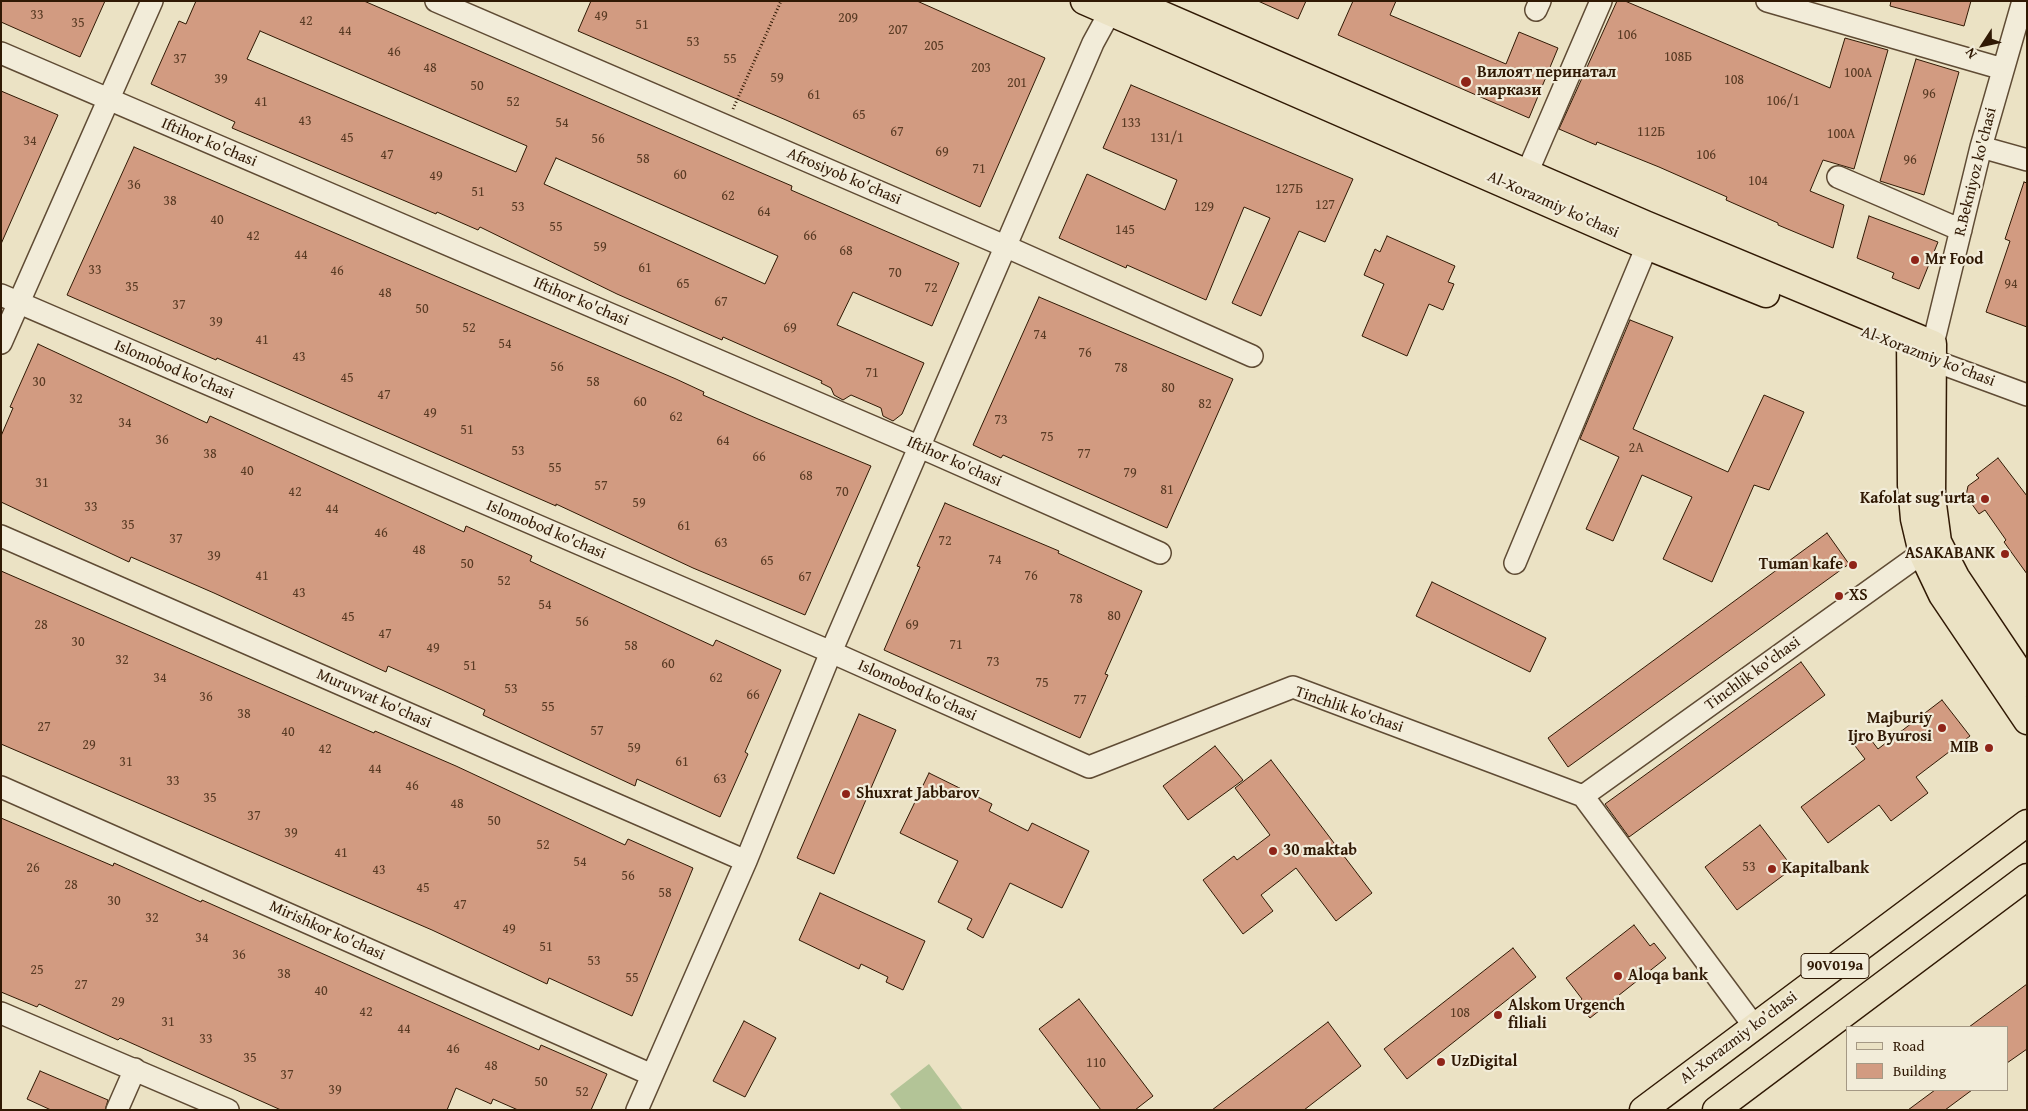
<!DOCTYPE html>
<html>
<head>
<meta charset="utf-8">
<style>
	body { margin:0 }
	#map { position:relative; width:2028px; height:1111px; overflow:hidden; background:#ebe2c4; font-family:"Gentium Book Plus",serif }
	canvas { display:block }
	.frame { position:absolute; inset:0; border:2px solid #301904; pointer-events:none }
	.legend { position:absolute; left:1846px; top:1026px; width:162px; height:65px; box-sizing:border-box; background:#f2ecd9; border:1px solid #a49884; margin:0; padding:6px 9px; list-style:none; font-size:15px; color:#301904 }
	.legend li { display:flex; align-items:center; gap:10px; height:25px }
	.legend b { width:25px; border:1px solid #a49884 }
	.north { position:absolute; left:1958px; top:20px; width:50px; height:50px; -webkit-text-stroke:4px #f2ecd9; paint-order:stroke; rotate:235deg; font-size:14px; font-weight:700; line-height:20px; text-align:center; color:#301904 }
	.north::after { content:''; display:block; margin:auto; width:18px; height:22px; background:#301904; clip-path:polygon(50% 0,100% 100%,50% 72%,0 100%) }
</style>
</head>
<body>
<div id="map">
<canvas width="2028" height="1111"></canvas>
<div class="frame"></div>
<ul class="legend">
<li><b style="height:6px;background:#ebe2c4"></b>Road</li>
<li><b style="height:14px;background:#d29b81"></b>Building</li>
</ul>
<div class="north">N</div>
</div>
<script>
const g = document.querySelector('canvas').getContext('2d');
g.lineJoin = 'round';
function fillPath(path, color) { g.fillStyle = color; g.fill(path, 'evenodd'); }
const poly = rows => new Path2D(rows.map(r => 'M' + r).join(''));
function trace(path, color, width, dash) { g.strokeStyle = color; g.lineWidth = width; g.lineCap = dash ? 'butt' : 'round'; g.setLineDash(dash || []); g.stroke(path); }
function label(font, color, halo, rows, align = 'center') {
  g.font = font + ' "Gentium Book Plus",serif'; g.lineWidth = 4.5; g.setLineDash([]); g.textBaseline = 'middle'; g.strokeStyle = halo; g.fillStyle = color; for (const [text, x, y, turn = 0] of rows) {
    g.save(); g.translate(x, y); g.rotate((+turn || 0) * Math.PI / 180); g.textAlign = isNaN(turn) ? turn : align; if (halo) g.strokeText(text, 0, 0); g.fillText(text, 0, 0); g.restore();
  }
}
fillPath(poly([
	[929,1064,963,1110,902,1110,890,1094]
]), '#b3c497');
const building = poly([
	[1,1,105,1,80,57,1,22,1,1],
	[196,1,364,1,764,174,792,186,791,190,959,263,932,326,853,292,837,325,924,363,902,414,893,421,883,416,881,408,851,395,843,400,834,395,831,388,821,383,822,381,723,337,722,340,617,294,480,227,478,230,437,212,436,214,232,128,235,122,151,84,179,21,186,24,196,1],
	[260,31,527,146,516,172,247,59,260,31],
	[556,158,778,256,765,284,544,184,556,158],
	[591,1,917,1,1045,58,980,207,786,120,578,31,591,1],
	[1258,1,1306,1,1298,19,1258,1],
	[1353,1,1396,1,1390,15,1506,64,1519,32,1558,48,1529,118,1338,35,1353,1],
	[1617,1,1625,1,1830,88,1845,38,1888,50,1854,169,1823,160,1810,191,1844,205,1833,248,1778,225,1778,223,1726,200,1727,197,1659,167,1597,142,1596,145,1559,129,1617,1],
	[1891,1,1971,1,1964,26,1890,6,1891,1],
	[1916,59,1959,72,1924,195,1880,181,1916,59],
	[1131,85,1353,179,1325,242,1299,231,1261,316,1232,303,1270,218,1244,207,1206,300,1127,265,1126,268,1059,238,1087,174,1165,210,1177,180,1103,148,1131,85],
	[1,91,58,115,1,244,1,91],
	[134,147,676,379,704,392,703,395,758,419,871,466,805,615,693,568,556,504,556,506,217,358,216,360,67,295,134,147],
	[2024,182,2027,183,2027,327,1986,312,2010,241,2005,239,2024,182],
	[1869,216,1938,242,1919,289,1892,278,1894,273,1857,258,1869,216],
	[1387,236,1455,266,1448,282,1454,284,1443,310,1429,304,1407,356,1362,336,1384,284,1364,275,1375,249,1380,252,1387,236],
	[1039,297,1233,379,1167,528,1003,455,1001,458,973,445,1039,297],
	[1630,320,1673,337,1633,429,1728,472,1764,395,1804,412,1769,490,1754,485,1712,582,1663,559,1692,497,1642,475,1613,541,1586,529,1619,457,1580,439,1630,320],
	[38,344,207,423,210,416,464,532,466,526,532,556,530,561,713,646,716,640,781,670,745,752,748,754,720,817,637,779,635,786,483,715,485,710,442,690,388,666,386,672,214,593,131,557,129,562,1,502,1,436,13,408,10,407,38,344],
	[1998,458,2027,496,2027,574,2004,542,2006,540,1985,510,1979,514,1966,496,1968,486,1979,478,1976,475,1998,458],
	[945,503,1059,551,1058,553,1142,591,1105,674,1108,675,1080,738,884,650,920,567,917,566,945,503],
	[1827,533,1849,564,1568,767,1548,738,1827,533],
	[1,571,374,733,375,731,456,766,625,845,628,839,693,868,632,1016,549,978,547,984,432,930,1,744,1,571],
	[1432,582,1546,638,1530,672,1416,616,1432,582],
	[1801,662,1825,695,1629,837,1605,804,1801,662],
	[1942,700,1970,736,1916,777,1928,793,1891,821,1879,805,1828,843,1801,807,1865,759,1852,742,1865,732,1878,749,1942,700],
	[859,714,896,730,834,874,797,858,859,714],
	[1215,746,1243,780,1188,820,1163,786,1215,746],
	[1271,760,1372,893,1336,921,1296,868,1261,895,1273,911,1243,934,1203,880,1234,856,1237,860,1270,835,1235,788,1271,760],
	[929,773,992,804,989,811,1028,831,1032,823,1089,851,1062,908,1010,883,983,938,967,929,972,919,938,902,958,861,900,833,929,773],
	[1,818,113,866,114,863,201,902,202,900,539,1050,541,1045,607,1074,591,1110,518,1110,493,1099,491,1104,456,1088,447,1110,281,1110,120,1038,118,1040,39,1004,37,1007,1,992,1,818],
	[1760,825,1793,868,1737,910,1705,867,1760,825],
	[820,893,925,941,903,990,886,982,888,977,861,964,859,969,799,940,820,893],
	[1634,925,1650,946,1654,943,1666,958,1590,1018,1578,1003,1582,999,1566,978,1634,925],
	[1513,948,1536,977,1407,1079,1384,1049,1513,948],
	[2027,984,2027,1049,2007,1063,2007,1027,1969,1027,2027,984],
	[1079,999,1153,1096,1135,1110,1101,1110,1039,1029,1079,999],
	[744,1021,776,1038,745,1097,713,1081,744,1021],
	[1328,1022,1361,1066,1304,1110,1212,1110,1328,1022],
	[40,1071,108,1100,105,1110,51,1110,27,1099,40,1071],
	[1935,1090,1972,1090,1945,1110,1908,1110,1935,1090]
]);
fillPath(building, '#d29b81');
trace(building, '#301904', 1);
const minor = poly([
	[436,1,1007,247,1252,356],
	[1767,1,2003,69],
	[1536,10,1540,1],
	[1,53,920,447,1160,553],
	[1981,147,2027,160],
	[1527,173,1601,1],
	[1838,177,1961,230],
	[1,295,831,652,1089,767,1293,687,1583,796,1754,1026],
	[1,343,152,1],
	[1933,344,1981,147,2023,1],
	[1932,360,2027,395],
	[1,536,746,861],
	[1515,563,1647,246],
	[1,787,652,1075],
	[1583,796,1922,553],
	[1,1013,228,1110],
	[117,1110,135,1069],
	[637,1110,746,861,831,652,1093,43,1116,1]
]);
const major = poly([
	[1084,1,1639,243,1766,294],
	[1131,1,1645,224,1933,344,1932,497,1938,542,1956,577,2027,683],
	[1910,335,1911,485,1914,519,1922,553,1942,595,2027,721],
	[1643,1110,2027,823],
	[1716,1110,2027,877]
]);
trace(minor, '#5f4b34', 24);
trace(major, '#301904', 29);
trace(poly([
	[733,109,781,1]
]), '#301904', 3, [1, 2.5]);
trace(minor, '#f2ecd9', 21);
trace(major, '#ebe2c4', 26);
for (const [x, y, r, color] of [
	[1466,82,6,"#8f2418"],
	[1915,260,5,"#8f2418"],
	[1985,499,5,"#8f2418"],
	[2005,554,5,"#8f2418"],
	[1853,565,5,"#8f2418"],
	[1839,596,5,"#8f2418"],
	[1942,728,5,"#8f2418"],
	[1989,748,5,"#8f2418"],
	[846,794,5,"#8f2418"],
	[1273,851,5,"#8f2418"],
	[1772,869,5,"#8f2418"],
	[1618,976,5,"#8f2418"],
	[1498,1015,5,"#8f2418"],
	[1441,1062,5,"#8f2418"]
]) { const dot = new Path2D(); dot.arc(x, y, r, 0, 2 * Math.PI); g.fillStyle = color; g.fill(dot); trace(dot, '#f2ecd9', 2); }
label('14px', '#583a23', null, [
	["33",37,15],
	["49",601,16],
	["209",848,18],
	["42",306,21],
	["35",78,23],
	["51",642,25],
	["207",898,30],
	["44",345,31],
	["106",1627,35],
	["53",693,42],
	["205",934,46],
	["46",394,52],
	["108Б",1678,57],
	["37",180,59],
	["55",730,59],
	["48",430,68],
	["203",981,68],
	["100А",1858,73],
	["59",777,78],
	["39",221,79],
	["108",1734,80],
	["201",1017,83],
	["50",477,86],
	["96",1929,94],
	["61",814,95],
	["106/1",1783,101],
	["41",261,102],
	["52",513,102],
	["65",859,115],
	["43",305,121],
	["54",562,123],
	["133",1131,123],
	["67",897,132],
	["112Б",1651,132],
	["100А",1841,134],
	["45",347,138],
	["131/1",1167,138],
	["56",598,139],
	["34",30,141],
	["69",942,152],
	["47",387,155],
	["106",1706,155],
	["58",643,159],
	["96",1910,160],
	["71",979,169],
	["60",680,175],
	["49",436,176],
	["104",1758,181],
	["36",134,185],
	["127Б",1289,189],
	["51",478,192],
	["62",728,196],
	["38",170,201],
	["127",1325,205],
	["53",518,207],
	["129",1204,207],
	["64",764,212],
	["40",217,220],
	["55",556,227],
	["145",1125,230],
	["42",253,236],
	["66",810,236],
	["59",600,247],
	["68",846,251],
	["44",301,255],
	["61",645,268],
	["33",95,270],
	["46",337,271],
	["70",895,273],
	["65",683,284],
	["94",2011,284],
	["35",132,287],
	["72",931,288],
	["48",385,293],
	["67",721,302],
	["37",179,305],
	["50",422,309],
	["39",216,322],
	["52",469,328],
	["69",790,328],
	["74",1040,335],
	["41",262,340],
	["54",505,344],
	["76",1085,353],
	["43",299,357],
	["56",557,367],
	["78",1121,368],
	["71",872,373],
	["45",347,378],
	["30",39,382],
	["58",593,382],
	["80",1168,388],
	["47",384,395],
	["32",76,399],
	["60",640,402],
	["82",1205,404],
	["49",430,413],
	["62",676,417],
	["73",1001,420],
	["34",125,423],
	["51",467,430],
	["75",1047,437],
	["36",162,440],
	["64",723,441],
	["2A",1636,448],
	["53",518,451],
	["38",210,454],
	["77",1084,454],
	["66",759,457],
	["55",555,468],
	["40",247,471],
	["79",1130,473],
	["68",806,476],
	["31",42,483],
	["57",601,486],
	["81",1167,490],
	["42",295,492],
	["70",842,492],
	["59",639,503],
	["33",91,507],
	["44",332,509],
	["35",128,525],
	["61",684,526],
	["46",381,533],
	["37",176,539],
	["72",945,541],
	["63",721,543],
	["48",419,550],
	["39",214,556],
	["74",995,560],
	["65",767,561],
	["50",467,564],
	["41",262,576],
	["76",1031,576],
	["67",805,577],
	["52",504,581],
	["43",299,593],
	["78",1076,599],
	["54",545,605],
	["80",1114,616],
	["45",348,617],
	["56",582,622],
	["28",41,625],
	["69",912,625],
	["47",385,634],
	["30",78,642],
	["71",956,645],
	["58",631,646],
	["49",433,648],
	["32",122,660],
	["73",993,662],
	["60",668,664],
	["51",470,666],
	["34",160,678],
	["62",716,678],
	["75",1042,683],
	["53",511,689],
	["66",753,695],
	["36",206,697],
	["77",1080,700],
	["55",548,707],
	["38",244,714],
	["27",44,727],
	["57",597,731],
	["40",288,732],
	["29",89,745],
	["59",634,748],
	["42",325,749],
	["31",126,762],
	["61",682,762],
	["44",375,769],
	["63",720,779],
	["33",173,781],
	["46",412,786],
	["35",210,798],
	["48",457,804],
	["37",254,816],
	["50",494,821],
	["39",291,833],
	["52",543,845],
	["41",341,853],
	["54",580,862],
	["53",1749,867],
	["26",33,868],
	["43",379,870],
	["56",628,876],
	["28",71,885],
	["45",423,888],
	["58",665,893],
	["30",114,901],
	["47",460,905],
	["32",152,918],
	["49",509,929],
	["34",202,938],
	["51",546,947],
	["36",239,955],
	["53",594,961],
	["25",37,970],
	["38",284,974],
	["55",632,978],
	["27",81,985],
	["40",321,991],
	["29",118,1002],
	["42",366,1012],
	["108",1460,1013],
	["31",168,1022],
	["44",404,1029],
	["33",206,1039],
	["46",453,1049],
	["35",250,1058],
	["110",1096,1063],
	["48",491,1066],
	["37",287,1075],
	["50",541,1082],
	["39",335,1090],
	["52",582,1092]
]);
for (const [x, y, w] of [
	[1835,966,68]
]) { const box = new Path2D(); box.roundRect(x - w / 2, y - 12.5, w, 25, 4); g.fillStyle = '#f2ecd9'; g.fill(box); trace(box, '#301904', 1); }
label('bold 15px', '#301904', null, [
	["90V019a",1835,966]
]);
label('bold 16px', '#301904', '#f2ecd9', [
	["Вилоят перинатал",1477,73],
	["маркази",1477,91],
	["Mr Food",1925,260],
	["Kafolat sug'urta",1975,499,"right"],
	["ASAKABANK",1995,554,"right"],
	["Tuman kafe",1843,565,"right"],
	["XS",1849,596],
	["Majburiy",1932,719,"right"],
	["Ijro Byurosi",1932,737,"right"],
	["MIB",1979,748,"right"],
	["Shuxrat Jabbarov",856,794],
	["30 maktab",1283,851],
	["Kapitalbank",1782,869],
	["Aloqa bank",1628,976],
	["Alskom Urgench",1508,1006],
	["filiali",1508,1024],
	["UzDigital",1451,1062]
], 'left');
label('16px', '#301904', '#f2ecd9', [
	["Iftihor ko'chasi",209,143,23],
	["R.Bekniyoz ko'chasi",1976,172,-76],
	["Afrosiyob ko'chasi",844,177,23],
	["Al-Xorazmiy ko’chasi",1553,205,24],
	["Iftihor ko'chasi",581,302,23],
	["Al-Xorazmiy ko’chasi",1928,357,21],
	["Islomobod ko'chasi",174,370,23],
	["Iftihor ko'chasi",954,462,24],
	["Islomobod ko'chasi",546,530,23],
	["Tinchlik ko'chasi",1753,674,-36],
	["Islomobod ko'chasi",917,691,24],
	["Muruvvat ko'chasi",374,699,24],
	["Tinchlik ko'chasi",1349,710,19],
	["Mirishkor ko'chasi",327,931,24],
	["Al-Xorazmiy ko’chasi",1739,1038,-37]
]);
</script>
</body>
</html>
